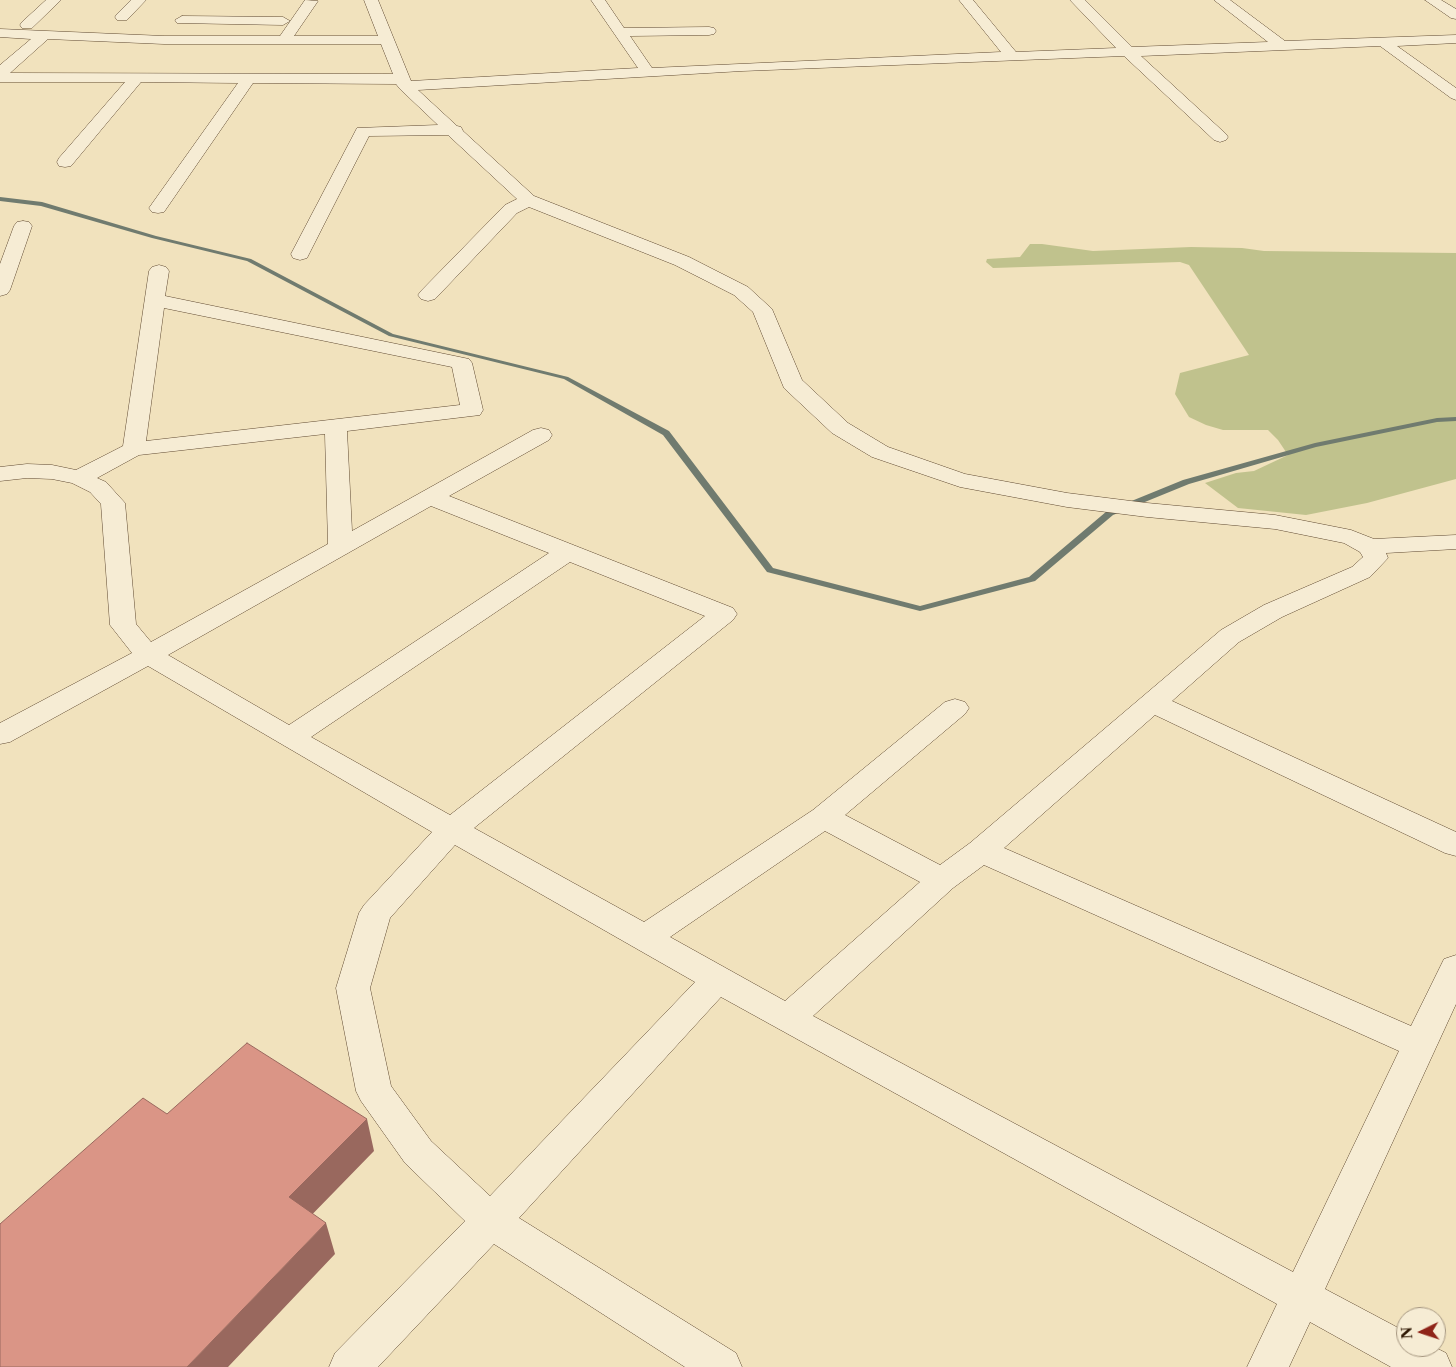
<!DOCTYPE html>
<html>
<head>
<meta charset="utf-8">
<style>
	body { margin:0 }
	#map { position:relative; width:1456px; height:1367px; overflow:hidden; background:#f1e2bd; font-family:"Libre Caslon Text",serif }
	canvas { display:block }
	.north { position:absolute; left:1396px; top:1307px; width:50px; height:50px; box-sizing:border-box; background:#f6ecd4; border:1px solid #a69781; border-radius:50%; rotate:266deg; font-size:14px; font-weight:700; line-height:20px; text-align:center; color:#2f1804 }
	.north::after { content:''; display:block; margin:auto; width:18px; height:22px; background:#8f2418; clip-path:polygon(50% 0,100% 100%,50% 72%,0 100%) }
</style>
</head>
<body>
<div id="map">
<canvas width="1456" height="1367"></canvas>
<div class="north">N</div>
</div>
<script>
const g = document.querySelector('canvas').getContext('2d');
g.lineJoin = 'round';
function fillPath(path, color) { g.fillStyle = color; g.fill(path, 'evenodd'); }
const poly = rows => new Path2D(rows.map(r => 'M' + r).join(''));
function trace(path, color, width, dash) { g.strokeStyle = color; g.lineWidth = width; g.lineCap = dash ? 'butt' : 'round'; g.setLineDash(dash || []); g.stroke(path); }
fillPath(poly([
	[1030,244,1042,244,1093,251,1191,247,1242,248,1264,251,1456,253,1456,479,1367,503,1306,515,1238,508,1205,483,1236,473,1254,471,1288,455,1278,440,1268,430,1223,430,1206,425,1189,417,1175,394,1180,373,1249,355,1189,265,1180,262,993,268,986,262,987,259,1020,257]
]), '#c0c28d');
fillPath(poly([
	[0,197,42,202,156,236,251,259,393,334,568,377,669,431,773,568,920,606,1029,577,1107,511,1183,480,1315,443,1437,418,1456,417,1456,421,1437,422,1316,447,1189,484,1113,515,1035,581,920,611,767,572,663,435,564,379,389,336,247,261,152,238,41,206,0,201,0,197]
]), '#707b6f');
const minor = poly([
	[46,0,61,0,32,28,22,28,20,25,22,22,46,0],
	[131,0,146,0,127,20,117,20,115,17,117,14,131,0],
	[305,0,318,1,294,36,378,36,364,0,378,0,411,81,638,68,591,0,605,0,624,28,709,27,714,28,716,31,714,34,709,35,630,36,652,68,1001,52,959,0,973,0,1016,52,1116,48,1070,0,1085,0,1132,47,1268,42,1214,0,1230,0,1285,41,1456,35,1456,43,1397,46,1456,88,1456,100,1451,98,1380,46,1141,56,1226,134,1228,137,1226,140,1220,142,1214,140,1124,56,742,71,418,90,457,126,461,127,463,131,534,196,689,257,748,287,772,309,802,380,848,423,888,447,965,474,1067,493,1147,503,1275,515,1351,530,1374,539,1456,535,1456,549,1386,553,1388,558,1370,577,1282,617,1239,642,1172,701,1456,832,1456,856,1445,853,1155,715,1004,848,1411,1026,1444,959,1456,955,1456,1004,1325,1289,1406,1332,1406,1347,1434,1347,1446,1353,1452,1367,1391,1367,1310,1322,1289,1367,1247,1367,1277,1304,721,997,519,1218,736,1353,742,1367,685,1367,494,1244,378,1367,329,1367,335,1353,465,1221,405,1163,361,1101,356,1091,336,988,359,913,364,905,432,832,148,666,10,742,0,744,0,723,132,653,110,625,101,504,90,492,72,483,52,479,27,478,0,481,0,467,27,464,52,465,76,470,123,446,149,271,152,267,159,265,166,267,169,271,165,296,469,359,472,363,483,410,480,415,347,431,352,531,533,430,541,428,549,430,552,435,549,440,449,496,733,608,737,614,733,620,474,828,644,922,813,810,945,702,955,699,965,702,969,708,965,714,845,815,940,865,970,843,1221,630,1264,605,1352,567,1363,557,1360,552,1344,543,1275,529,1147,517,1067,507,960,487,872,457,832,433,784,388,753,312,734,295,675,265,529,207,517,213,435,299,428,301,421,299,418,295,421,291,505,205,517,199,448,135,369,136,309,254,307,258,300,260,293,258,291,254,357,128,438,125,400,89,396,84,253,83,164,212,158,213,152,212,149,208,238,83,141,82,71,166,65,167,59,166,57,162,59,158,125,82,0,82,0,65,31,39,0,37,0,29,164,36,280,36,305,0],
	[48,39,164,44,381,44,393,74,10,73,48,39],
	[164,308,452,367,460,405,146,441,164,308],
	[325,434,328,544,151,642,136,624,125,503,106,482,97,478,139,455,325,434],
	[431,506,549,553,289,725,168,655,431,506],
	[570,562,705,616,450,815,311,737,570,562],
	[825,831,920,882,785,1001,670,937,825,831],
	[455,845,695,982,490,1196,431,1141,391,1086,370,988,390,918,455,845],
	[984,865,1399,1051,1293,1272,813,1016,953,888,984,865],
	[1425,0,1441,0,1456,9,1456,19,1451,18,1425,0],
	[182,16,283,17,290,21,283,25,177,23,175,20,182,16],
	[23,221,29,222,32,226,10,290,7,294,0,296,0,264,14,226,17,222,23,221]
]);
trace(minor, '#604a32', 1);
fillPath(minor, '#f6ecd4');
fillPath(poly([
	[367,1119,374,1151,298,1229,289,1197],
	[326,1223,335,1254,228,1367,187,1367]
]), '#99685e');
const building = poly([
	[247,1043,367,1119,289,1197,326,1223,187,1367,0,1367,0,1224,143,1098,167,1114,247,1043]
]);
fillPath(building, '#da9586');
trace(building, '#99685e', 1);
</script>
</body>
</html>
